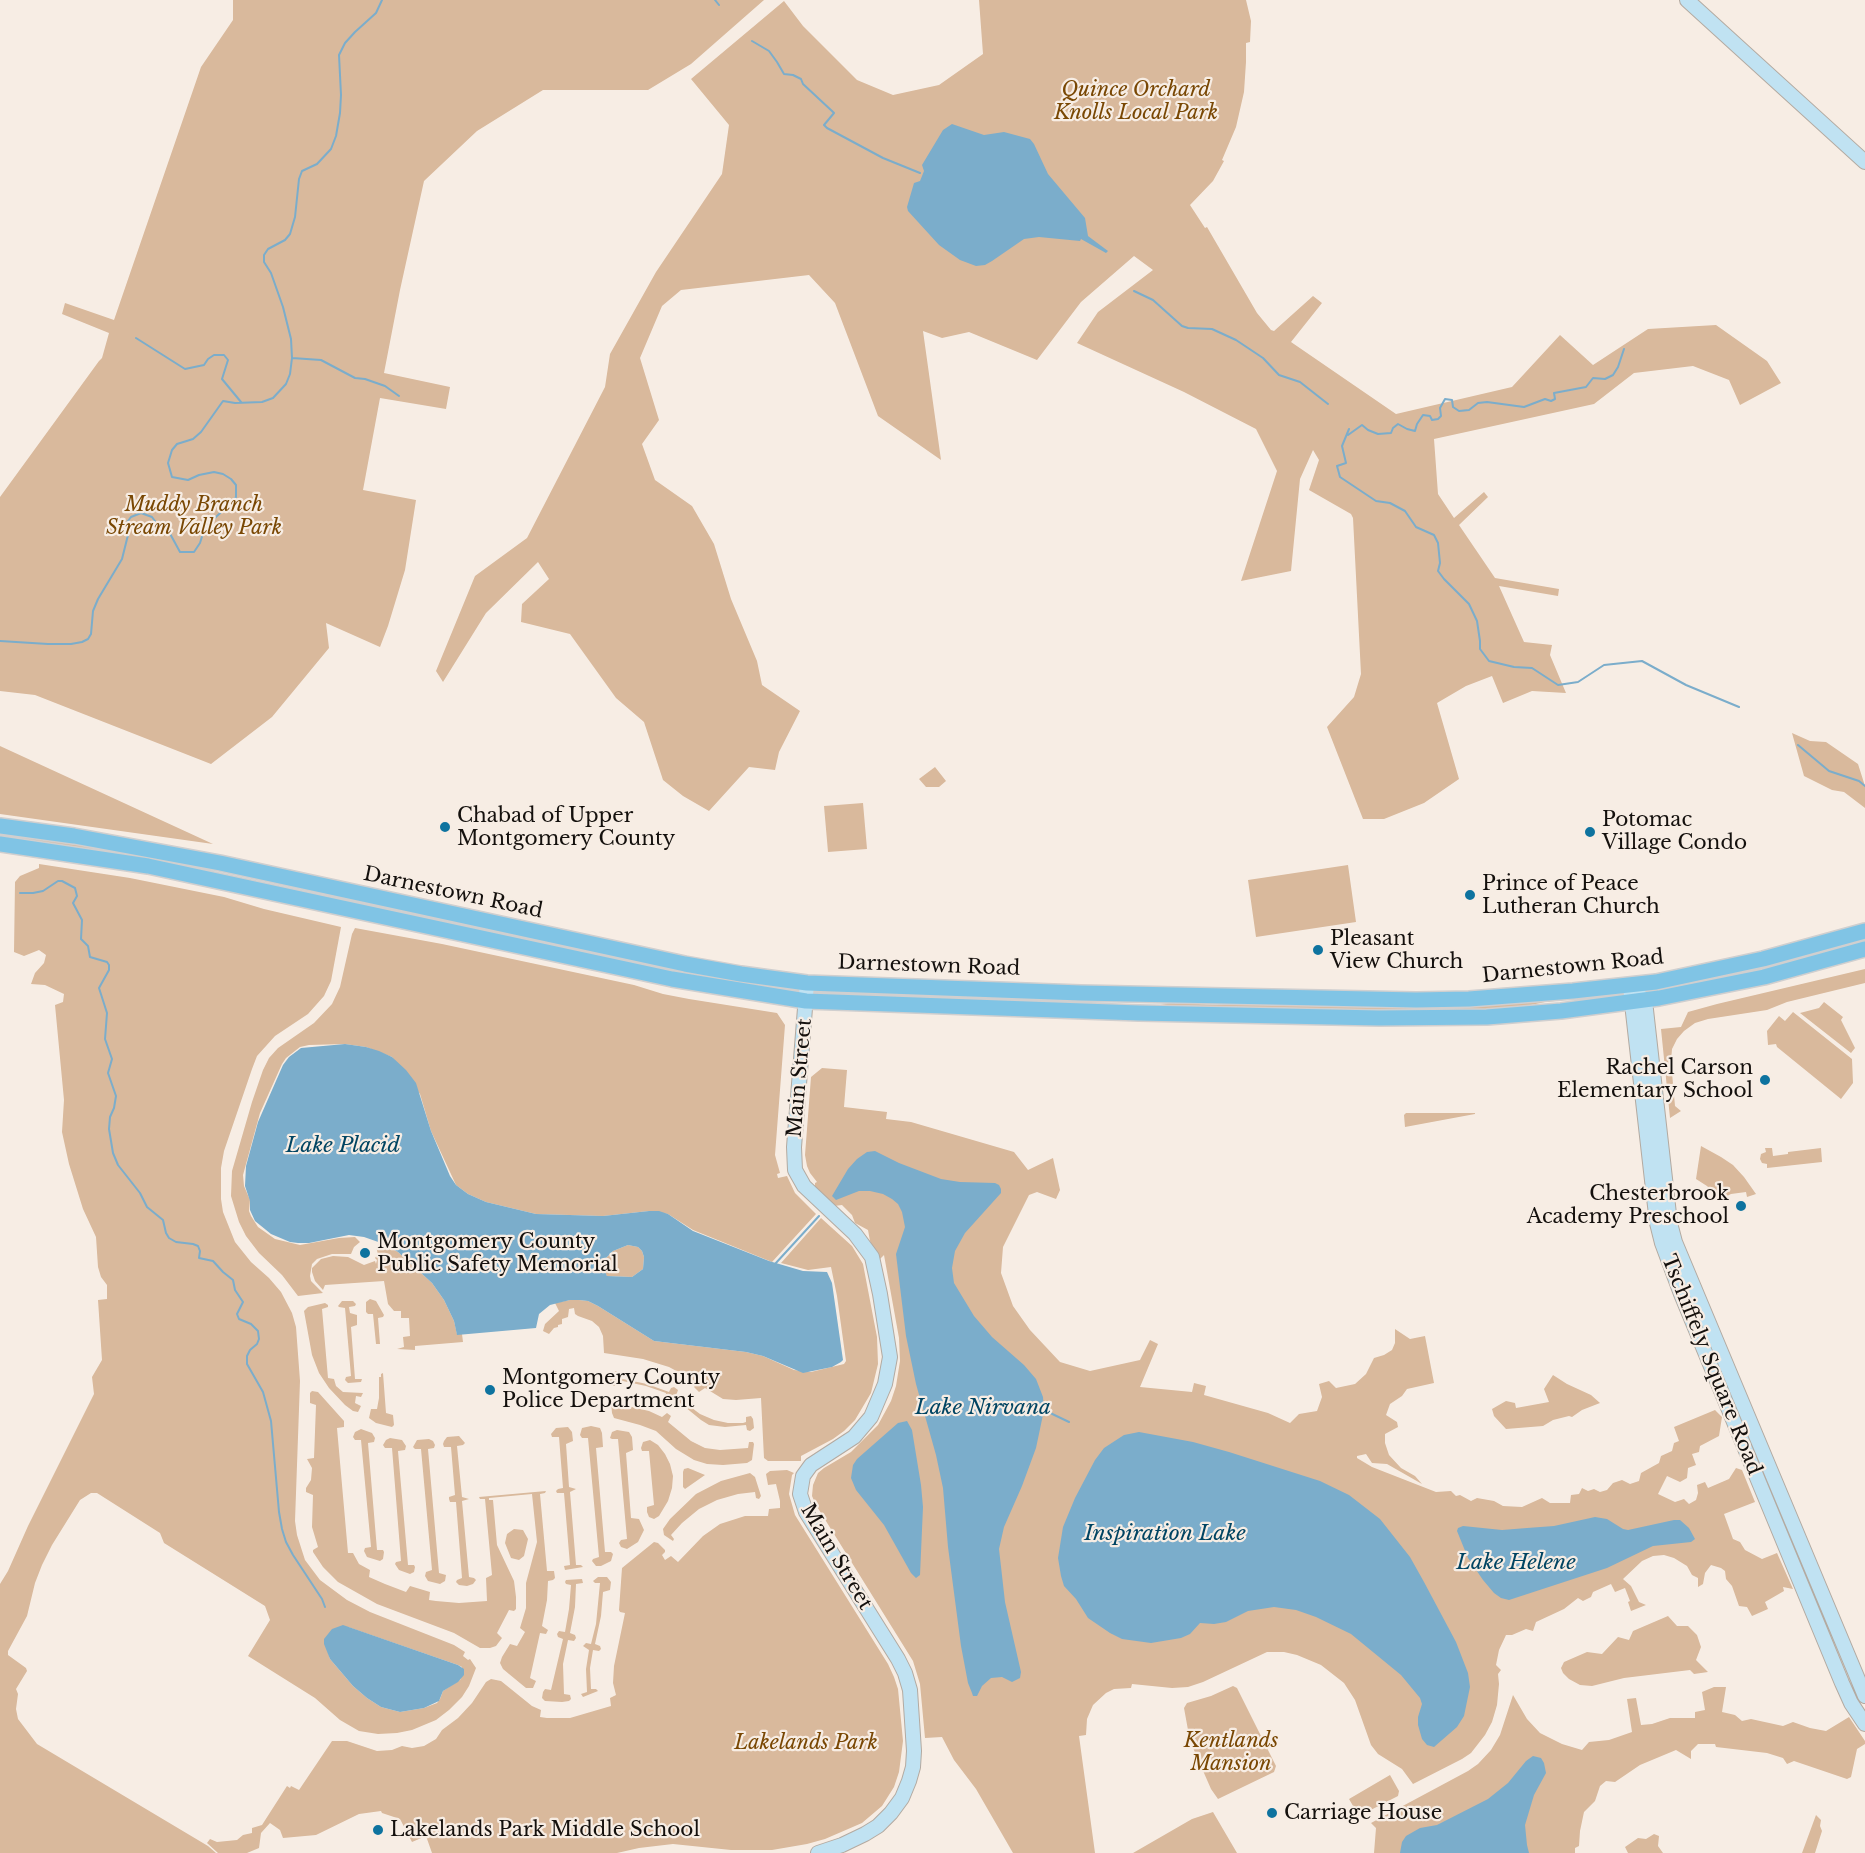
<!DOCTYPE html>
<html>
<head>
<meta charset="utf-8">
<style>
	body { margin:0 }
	canvas { display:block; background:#f7ede4 }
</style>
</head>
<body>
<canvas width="1865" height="1853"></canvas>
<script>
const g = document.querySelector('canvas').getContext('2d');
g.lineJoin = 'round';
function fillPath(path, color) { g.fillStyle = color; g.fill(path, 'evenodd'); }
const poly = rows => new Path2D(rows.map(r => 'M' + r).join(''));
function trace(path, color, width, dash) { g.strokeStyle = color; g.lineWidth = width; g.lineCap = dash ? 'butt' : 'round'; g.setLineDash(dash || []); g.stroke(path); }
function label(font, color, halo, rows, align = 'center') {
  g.font = font + ' "Libre Baskerville",serif'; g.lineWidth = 4.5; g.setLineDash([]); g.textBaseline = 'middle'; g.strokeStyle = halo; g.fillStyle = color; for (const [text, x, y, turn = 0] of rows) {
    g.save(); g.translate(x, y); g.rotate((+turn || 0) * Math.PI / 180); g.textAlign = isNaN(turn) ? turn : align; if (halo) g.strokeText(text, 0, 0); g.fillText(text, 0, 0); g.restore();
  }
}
fillPath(poly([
	[233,0,764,0,691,64,648,90,543,90,477,131,424,181,400,290,384,373,450,387,446,409,380,398,363,490,416,500,405,570,388,626,380,647,326,623,329,648,272,717,211,764,35,695,0,691,0,497,99,361,102,358,109,333,62,314,65,303,114,320,201,67,233,20],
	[979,0,1246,0,1251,21,1250,42,1246,43,1246,62,1244,92,1236,127,1222,160,1224,161,1213,181,1190,205,1205,228,1207,227,1257,313,1271,330,1274,331,1313,296,1322,303,1291,342,1396,414,1512,387,1560,335,1593,365,1648,329,1716,325,1767,361,1781,383,1740,405,1729,380,1693,366,1634,373,1594,404,1434,439,1438,494,1454,518,1484,492,1488,497,1459,525,1495,578,1559,589,1558,596,1499,586,1524,642,1552,645,1550,655,1566,693,1532,691,1503,703,1492,676,1466,686,1437,703,1459,779,1424,803,1384,819,1363,819,1327,727,1354,697,1361,674,1353,518,1351,514,1309,490,1319,460,1313,450,1300,479,1291,571,1241,581,1277,471,1256,429,1184,392,1077,343,1098,312,1153,270,1134,256,1081,302,1037,360,969,332,942,338,923,331,941,460,878,416,835,303,809,275,681,290,662,306,640,358,659,420,642,444,655,480,692,506,714,544,731,599,757,661,762,685,800,711,779,752,775,770,749,767,709,811,683,796,663,780,644,722,616,698,570,634,521,622,522,604,549,579,538,562,486,613,443,682,436,671,475,576,527,538,605,387,610,354,656,272,722,174,729,125,691,79,784,1,803,26,857,80,893,95,939,85,983,54],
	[1792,733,1810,741,1826,742,1858,764,1865,786,1865,808,1844,792,1832,790,1804,776],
	[0,746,213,844,0,814],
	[935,767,946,781,939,787,926,787,919,779],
	[863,803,867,849,828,852,824,806],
	[0,834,98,846,198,866,131,856,117,856,0,842],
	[39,864,130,878,224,897,264,909,341,927,331,981,324,996,308,1014,275,1036,257,1056,252,1069,224,1151,221,1168,221,1199,223,1212,235,1242,251,1262,269,1278,281,1292,292,1313,296,1327,300,1381,295,1521,297,1535,305,1560,320,1580,347,1600,370,1612,454,1645,465,1652,463,1656,468,1660,470,1659,476,1668,469,1686,462,1697,449,1710,436,1720,412,1730,397,1733,378,1734,359,1731,340,1720,315,1698,248,1656,270,1620,265,1606,164,1543,160,1533,97,1493,91,1493,80,1500,52,1545,42,1565,35,1583,27,1616,8,1651,8,1655,26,1668,27,1671,16,1689,18,1694,16,1709,18,1719,37,1744,208,1846,216,1853,0,1853,0,1584,8,1571,28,1526,94,1394,92,1377,102,1360,98,1300,107,1299,107,1285,101,1277,98,1267,96,1237,83,1209,69,1164,62,1132,64,1100,55,1005,63,1002,64,994,45,985,31,984,35,973,44,963,46,955,39,950,24,956,14,952,15,882,20,876,39,868],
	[348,1627,458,1665,462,1667,461,1679,443,1691,440,1699,437,1703,424,1708,400,1712,381,1707,367,1698,353,1686,330,1659,326,1646],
	[1348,865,1356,922,1256,937,1248,880],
	[380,909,441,921,462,922,772,985,713,977,683,976],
	[355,928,442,944,634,985,663,994,689,999,777,1013,785,1025,775,1155,780,1173,777,1174,778,1178,787,1176,795,1193,816,1214,772,1262,693,1230,668,1214,649,1211,603,1216,536,1214,486,1202,468,1194,456,1185,431,1131,420,1094,392,1057,366,1047,345,1044,309,1045,300,1047,286,1058,282,1064,260,1113,243,1175,244,1186,250,1200,249,1211,251,1216,258,1227,275,1239,300,1245,339,1238,355,1237,360,1242,354,1247,351,1254,332,1254,317,1259,312,1264,310,1276,311,1281,323,1293,298,1296,282,1275,259,1253,246,1236,239,1222,231,1196,232,1171,252,1102,263,1070,269,1058,278,1048,314,1023,332,1004,340,987,352,934],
	[1865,969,1865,983,1787,1002,1767,1010,1708,1019,1695,1023,1684,1031,1677,1039,1672,1049,1671,1062,1675,1106,1681,1111,1670,1118,1661,1029,1681,1027,1688,1012,1717,1004],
	[916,992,1052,998,1024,1001,829,994,893,995],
	[1615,993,1605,996,1545,1002,1517,1008,1444,1012,1180,1007,1160,1004,1174,1003,1222,1005,1252,1001],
	[1824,1002,1843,1017,1841,1020,1855,1048,1851,1053,1800,1013,1819,1008],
	[1793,1012,1852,1059,1853,1083,1841,1099,1777,1047,1776,1044,1768,1045,1767,1031,1779,1016,1785,1021],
	[822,1068,847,1070,844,1107,887,1112,886,1119,911,1122,1014,1152,1028,1170,1053,1158,1060,1190,1056,1199,1037,1192,1029,1195,1003,1247,1001,1273,1013,1306,1030,1330,1060,1362,1090,1371,1140,1360,1150,1340,1158,1344,1140,1387,1192,1392,1194,1383,1206,1386,1204,1395,1268,1413,1290,1423,1299,1414,1317,1411,1322,1397,1319,1384,1329,1381,1336,1388,1355,1384,1366,1374,1374,1358,1384,1355,1392,1350,1395,1343,1395,1329,1410,1339,1425,1336,1434,1383,1407,1389,1402,1396,1390,1404,1386,1415,1397,1422,1398,1427,1385,1434,1385,1443,1389,1455,1401,1468,1415,1476,1422,1484,1387,1464,1372,1463,1366,1454,1357,1456,1357,1458,1372,1467,1436,1492,1451,1491,1456,1496,1460,1495,1471,1501,1477,1498,1494,1501,1503,1506,1522,1507,1542,1498,1550,1503,1570,1503,1571,1495,1579,1494,1582,1488,1588,1491,1594,1489,1600,1492,1607,1490,1613,1483,1622,1480,1630,1484,1639,1481,1641,1473,1659,1463,1661,1456,1672,1451,1674,1443,1679,1441,1674,1427,1715,1410,1722,1417,1719,1436,1700,1446,1699,1452,1692,1454,1696,1465,1688,1468,1687,1478,1680,1482,1667,1476,1658,1494,1675,1502,1684,1499,1689,1504,1696,1500,1698,1493,1697,1485,1705,1482,1708,1488,1729,1479,1736,1468,1742,1470,1755,1502,1724,1514,1733,1539,1740,1542,1745,1550,1762,1559,1777,1553,1793,1589,1783,1587,1784,1591,1765,1602,1768,1609,1752,1616,1747,1607,1739,1606,1732,1586,1726,1579,1725,1571,1721,1568,1711,1565,1705,1573,1703,1584,1698,1587,1698,1578,1692,1575,1687,1566,1674,1558,1664,1555,1653,1556,1642,1561,1623,1579,1631,1586,1639,1602,1646,1605,1631,1611,1628,1602,1630,1601,1625,1588,1615,1592,1611,1584,1593,1592,1591,1597,1583,1601,1578,1598,1564,1609,1536,1622,1533,1631,1526,1629,1512,1635,1506,1635,1499,1650,1496,1665,1501,1670,1498,1674,1499,1684,1497,1705,1492,1722,1485,1735,1471,1753,1462,1759,1413,1784,1402,1769,1378,1754,1371,1745,1355,1700,1344,1683,1321,1665,1297,1655,1284,1652,1267,1652,1203,1682,1188,1687,1172,1688,1132,1684,1131,1688,1114,1689,1106,1693,1093,1705,1087,1719,1086,1735,1079,1736,1095,1853,1013,1853,976,1789,954,1760,942,1737,925,1738,920,1684,913,1661,816,1505,812,1496,813,1485,818,1473,824,1468,851,1452,878,1425,891,1401,896,1386,900,1361,899,1338,884,1255,880,1259,870,1241,868,1230,855,1223,852,1215,842,1205,834,1206,815,1188,815,1183,817,1182,810,1173,807,1166,805,1155,811,1077],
	[1406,1113,1475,1113,1475,1114,1405,1127,1404,1115],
	[1701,1146,1721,1157,1733,1165,1744,1177,1756,1194,1747,1197,1746,1192,1731,1194,1727,1196,1727,1199,1721,1200,1707,1186,1696,1179],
	[1765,1148,1772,1148,1773,1156,1788,1154,1788,1152,1821,1148,1822,1162,1767,1168,1767,1164,1762,1163,1760,1159,1761,1154,1766,1152],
	[821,1218,852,1246,863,1264,877,1337,878,1364,871,1393,855,1420,844,1431,833,1439,801,1456,801,1461,768,1461,764,1458,761,1398,736,1400,723,1399,705,1388,699,1392,694,1387,697,1382,669,1367,643,1359,604,1353,603,1336,599,1327,592,1321,578,1316,575,1314,574,1308,569,1309,568,1317,562,1319,562,1324,558,1325,558,1327,554,1328,549,1334,543,1331,545,1324,559,1311,555,1303,570,1300,579,1300,588,1301,598,1306,654,1341,746,1352,763,1356,794,1370,811,1372,844,1364,846,1361,837,1296,831,1267,808,1270,781,1263],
	[382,1243,398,1252,432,1283,444,1300,454,1321,457,1334,462,1334,463,1342,415,1346,415,1350,397,1349,404,1347,403,1337,410,1336,409,1318,401,1318,401,1311,394,1311,388,1304,384,1281,325,1285,323,1290,315,1281,312,1272,312,1268,321,1259,333,1256,348,1257,364,1265,375,1261,376,1264,377,1260,375,1258,378,1254,376,1247],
	[628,1245,638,1247,642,1251,644,1257,643,1269,632,1277,607,1276,603,1269,602,1265,606,1258,613,1251],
	[370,1299,376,1301,384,1315,383,1317,378,1318,380,1344,376,1344,373,1314,368,1314,366,1312,366,1302],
	[342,1301,353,1301,356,1304,355,1306,349,1307,350,1313,357,1315,357,1325,351,1327,355,1379,362,1379,361,1382,348,1383,345,1380,346,1377,351,1376,345,1308,339,1307,338,1306],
	[325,1303,328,1305,328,1307,322,1309,328,1378,334,1379,336,1386,343,1392,363,1393,361,1397,356,1396,355,1403,361,1406,358,1412,353,1411,345,1405,329,1388,319,1373,312,1355,304,1311,308,1307],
	[616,1371,618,1373,618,1378,647,1384,669,1392,671,1388,674,1387,678,1390,676,1396,700,1414,714,1420,728,1423,743,1423,746,1422,746,1417,751,1416,753,1419,754,1428,750,1431,747,1430,746,1425,725,1427,709,1425,701,1420,674,1398,669,1402,665,1399,666,1393,646,1386,618,1380,616,1386,612,1386,610,1384,610,1375],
	[383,1373,386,1413,393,1415,394,1425,392,1427,376,1423,369,1418,371,1409,377,1409,379,1398,379,1377,381,1377,381,1374],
	[1553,1375,1567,1384,1591,1395,1600,1403,1582,1410,1572,1417,1569,1416,1553,1420,1543,1426,1506,1429,1494,1416,1492,1409,1506,1401,1515,1403,1516,1408,1549,1402,1544,1389],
	[312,1391,318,1392,344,1421,344,1427,337,1428,348,1553,353,1553,359,1564,370,1570,369,1577,385,1584,406,1592,410,1586,430,1592,429,1600,436,1601,459,1603,487,1601,486,1578,492,1575,485,1499,480,1499,479,1497,546,1491,545,1493,540,1494,547,1571,554,1571,555,1578,553,1580,548,1581,547,1600,542,1626,548,1630,546,1634,540,1633,530,1678,536,1681,533,1688,526,1688,509,1674,503,1669,500,1663,502,1657,510,1644,517,1646,525,1632,520,1628,526,1608,526,1583,537,1542,532,1494,489,1498,489,1500,493,1500,497,1545,514,1581,516,1597,516,1609,514,1611,509,1610,497,1633,502,1638,496,1646,490,1648,480,1648,454,1633,377,1604,338,1582,323,1567,313,1552,313,1550,318,1547,312,1527,313,1495,306,1492,306,1488,311,1480,312,1468,307,1459,314,1458,316,1405,310,1403,310,1393],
	[618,1397,619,1404,649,1411,662,1417,667,1413,671,1416,668,1422,691,1441,705,1448,720,1450,748,1448,749,1442,753,1442,754,1444,752,1460,747,1463,723,1465,707,1464,694,1460,676,1449,656,1431,640,1425,614,1418,612,1413,611,1402,613,1399],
	[591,1426,600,1428,602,1433,603,1447,596,1448,605,1552,611,1552,613,1554,611,1561,601,1566,596,1566,592,1561,593,1559,599,1557,588,1438,582,1438,580,1435,582,1428],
	[568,1427,572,1432,573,1441,566,1444,569,1487,576,1489,570,1492,576,1565,581,1565,583,1567,565,1570,564,1566,570,1565,564,1493,557,1493,556,1491,558,1489,563,1488,559,1437,552,1437,551,1434,556,1428],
	[361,1429,372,1433,375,1438,374,1442,368,1443,377,1550,383,1550,384,1552,383,1559,380,1561,367,1557,364,1551,365,1548,371,1547,361,1440,355,1440,353,1437,355,1432],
	[617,1430,629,1432,632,1437,633,1450,626,1453,631,1518,639,1519,644,1530,638,1542,627,1549,621,1547,619,1543,621,1540,627,1539,618,1439,612,1439,610,1438,612,1432],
	[459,1436,465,1443,463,1445,457,1446,462,1497,469,1499,462,1501,469,1577,474,1578,476,1580,473,1584,467,1586,459,1585,456,1582,457,1580,462,1578,456,1502,450,1502,449,1499,449,1497,455,1495,451,1447,444,1447,443,1444,444,1441,447,1437],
	[390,1438,402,1440,406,1446,405,1450,398,1451,408,1565,414,1565,415,1567,414,1572,410,1574,399,1570,395,1564,396,1562,401,1561,392,1448,385,1448,383,1445,386,1440],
	[429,1439,433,1441,435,1445,434,1448,428,1449,439,1573,446,1575,445,1581,440,1584,428,1581,425,1576,426,1572,432,1570,421,1449,415,1449,413,1447,417,1440],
	[650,1440,658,1445,665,1454,670,1464,673,1476,672,1488,668,1501,659,1516,654,1519,649,1517,647,1512,647,1507,654,1505,649,1451,642,1451,641,1448,643,1442],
	[688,1468,705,1475,685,1489,683,1487,683,1472,684,1469],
	[787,1470,794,1473,792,1475,789,1494,795,1515,888,1664,894,1677,898,1689,903,1741,899,1772,894,1787,882,1806,862,1823,825,1839,807,1844,772,1850,731,1850,673,1844,639,1848,617,1853,432,1853,426,1836,412,1842,400,1819,382,1813,381,1811,359,1814,316,1835,283,1838,280,1830,270,1823,261,1833,259,1848,247,1853,218,1853,207,1843,210,1839,217,1842,237,1840,243,1835,252,1833,252,1828,262,1825,287,1786,290,1788,291,1786,299,1790,332,1741,347,1741,377,1751,392,1750,402,1746,412,1748,424,1746,436,1739,442,1730,458,1718,472,1703,486,1682,491,1679,501,1681,532,1706,541,1710,540,1717,547,1718,570,1718,611,1706,610,1698,616,1695,613,1683,614,1666,625,1613,620,1612,619,1610,622,1568,654,1542,658,1543,665,1550,665,1552,662,1555,665,1560,671,1556,678,1562,703,1536,720,1524,745,1516,768,1516,769,1509,780,1508,780,1501,776,1484,768,1485,766,1474,770,1471],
	[750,1473,755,1477,761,1496,759,1499,756,1498,755,1492,738,1494,717,1500,699,1509,682,1523,671,1535,674,1539,673,1541,664,1535,663,1529,670,1519,696,1494,721,1481],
	[514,1529,523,1530,528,1539,524,1556,519,1560,511,1558,505,1543,507,1534],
	[598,1577,607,1577,611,1582,610,1590,603,1592,601,1616,595,1644,600,1646,601,1649,599,1651,593,1650,590,1668,591,1689,596,1689,598,1691,583,1697,581,1694,587,1692,586,1669,589,1650,583,1646,586,1643,591,1644,596,1624,600,1583,595,1583,593,1581],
	[582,1579,583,1583,576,1584,575,1607,570,1633,575,1635,576,1638,574,1641,568,1640,563,1664,564,1694,570,1695,571,1699,569,1701,562,1702,545,1701,542,1698,543,1692,545,1689,551,1690,563,1639,558,1637,557,1634,559,1631,565,1632,569,1609,571,1585,566,1584,565,1582,566,1580],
	[1668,1616,1677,1626,1688,1626,1697,1635,1701,1647,1696,1660,1708,1672,1694,1674,1690,1670,1624,1678,1592,1686,1580,1685,1569,1679,1563,1673,1561,1668,1564,1662,1587,1652,1602,1654,1618,1637,1629,1640,1633,1631],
	[1233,1686,1237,1688,1276,1766,1274,1772,1218,1799,1211,1789,1190,1741,1184,1708,1187,1703,1211,1696],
	[1714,1687,1726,1687,1722,1712,1735,1715,1742,1721,1751,1719,1783,1726,1793,1722,1810,1728,1826,1731,1849,1717,1865,1741,1865,1744,1857,1749,1851,1777,1847,1779,1794,1761,1787,1764,1783,1758,1767,1753,1716,1747,1715,1744,1698,1744,1691,1751,1691,1759,1676,1750,1640,1765,1615,1782,1606,1781,1600,1786,1595,1801,1584,1812,1580,1831,1579,1846,1575,1848,1575,1853,1374,1853,1376,1828,1371,1823,1468,1771,1478,1764,1491,1750,1500,1735,1513,1695,1527,1719,1540,1733,1562,1744,1582,1750,1589,1742,1609,1740,1632,1732,1627,1699,1636,1698,1641,1725,1652,1724,1670,1718,1695,1718,1695,1712,1705,1710,1702,1692],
	[1390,1775,1399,1791,1398,1796,1359,1816,1349,1799],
	[1213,1812,1237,1853,1133,1853,1192,1819],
	[1816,1815,1821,1820,1820,1826,1822,1831,1815,1853,1802,1853],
	[1654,1834,1659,1836,1658,1846,1663,1853,1628,1853,1625,1847,1638,1838,1646,1839]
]), '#d9b99c');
fillPath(poly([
	[952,124,984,135,1004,132,1030,139,1034,144,1048,174,1085,218,1088,236,1108,251,1106,253,1081,239,1080,241,1039,237,1024,239,992,261,985,265,976,266,960,260,939,245,908,211,907,207,914,183,920,181,924,171,922,165,943,130],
	[345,1044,366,1047,379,1051,392,1057,406,1070,416,1083,431,1131,450,1176,456,1185,468,1194,486,1202,536,1214,603,1216,649,1211,659,1211,668,1214,693,1231,769,1261,803,1271,827,1272,832,1283,843,1360,841,1362,832,1367,803,1373,763,1356,746,1352,654,1341,598,1306,588,1301,579,1300,570,1300,550,1305,539,1314,536,1328,457,1335,454,1321,444,1300,432,1283,398,1252,384,1244,364,1237,349,1235,309,1243,298,1243,290,1242,271,1234,255,1221,250,1210,250,1201,245,1186,246,1166,258,1122,283,1065,289,1057,301,1048],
	[628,1245,638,1247,642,1251,644,1257,643,1269,632,1277,607,1276,603,1268,602,1265,606,1258,613,1251],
	[875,1151,899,1163,941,1179,960,1182,995,1183,999,1185,1001,1189,1001,1193,965,1233,955,1251,952,1268,954,1283,974,1316,992,1337,1024,1365,1036,1379,1043,1397,1044,1410,1036,1448,1022,1486,1004,1527,999,1549,1005,1602,1021,1672,1020,1678,1012,1682,1002,1677,991,1678,982,1686,977,1696,973,1696,972,1693,968,1683,961,1646,948,1547,943,1488,936,1455,916,1384,906,1336,896,1254,905,1227,902,1212,898,1204,892,1199,883,1194,870,1191,859,1191,836,1200,832,1196,848,1169,857,1159,867,1152],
	[907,1421,912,1430,921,1485,923,1507,920,1575,916,1578,911,1573,884,1525,856,1490,851,1478,853,1465,857,1459,898,1423],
	[1139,1432,1193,1442,1229,1452,1320,1481,1349,1495,1380,1519,1410,1557,1424,1582,1456,1642,1468,1673,1470,1687,1464,1716,1457,1727,1434,1747,1427,1745,1422,1739,1418,1725,1418,1717,1422,1704,1420,1698,1401,1675,1351,1634,1316,1617,1296,1610,1274,1607,1248,1611,1226,1622,1214,1624,1200,1623,1190,1634,1181,1638,1151,1643,1122,1639,1110,1633,1088,1618,1076,1599,1064,1586,1061,1576,1058,1558,1063,1527,1075,1498,1095,1460,1104,1448,1124,1435],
	[1595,1517,1607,1519,1623,1529,1628,1530,1674,1520,1680,1520,1689,1528,1695,1539,1691,1542,1653,1546,1607,1568,1509,1600,1501,1598,1494,1593,1483,1580,1468,1558,1457,1531,1458,1528,1463,1526,1502,1530,1527,1528,1554,1526],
	[343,1625,458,1665,464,1669,464,1675,458,1682,443,1691,439,1701,424,1708,400,1712,381,1707,367,1698,353,1686,330,1659,324,1644,324,1639,332,1629],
	[1533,1756,1541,1758,1544,1763,1546,1773,1534,1795,1525,1825,1527,1845,1529,1853,1400,1853,1402,1842,1406,1836,1420,1828,1437,1825,1488,1799,1508,1783,1526,1761]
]), '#7badcb');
trace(poly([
	[715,0,719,5],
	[752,41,769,51,777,62,784,74,793,75,801,79,803,84,832,111,834,113,824,125,827,128,883,158,920,173],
	[1134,291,1153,300,1182,326,1188,328,1212,329,1236,340,1263,358,1279,375,1300,382,1328,404],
	[136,338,185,369,204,365,208,359,214,355,224,355,228,360,222,379,241,402],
	[292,358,321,360,355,378,365,379,385,386,399,396],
	[1349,429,1342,446,1346,463,1337,466,1340,477,1376,501,1390,503,1405,511,1416,527,1434,535,1438,543,1440,563,1438,571,1444,579,1469,604,1477,621,1480,641,1480,649,1489,661,1514,667,1532,668,1558,685,1578,682,1604,665,1642,661,1686,685,1739,707],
	[1348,435,1362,425,1368,430,1378,434,1391,433,1393,428,1398,424,1407,429,1415,431,1417,424,1423,415,1430,416,1432,420,1438,419,1441,416,1440,408,1445,399,1452,400,1453,407,1459,411,1469,410,1478,403,1487,402,1524,407,1545,399,1551,401,1555,399,1554,393,1586,387,1593,378,1605,379,1613,375,1618,367,1624,349],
	[0,641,48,644,71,644,82,642,88,639,91,634,93,611,98,599,122,559,128,535,125,525,131,517,141,513,152,517,160,528,168,530,180,552,194,552,200,543,205,527,230,504,236,497,236,485,231,479,223,474,214,472,199,475,188,480,172,477,168,463,172,450,177,444,193,439,201,432,223,401,235,403,262,402,273,398,286,384,290,374,292,358,291,339,283,307,271,273,264,262,264,255,268,249,285,240,290,234,295,217,299,179,302,171,317,164,331,149,336,136,340,113,341,95,339,55,345,43,355,32,376,13,382,0],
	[1798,745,1829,771,1859,781,1865,786],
	[20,893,33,893,43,891,58,881,62,881,75,888,77,896,73,903,82,920,81,939,88,946,90,957,107,962,109,965,109,970,99,988,107,1013,105,1039,112,1059,108,1073,116,1096,114,1108,110,1117,109,1129,113,1153,118,1165,140,1193,147,1207,163,1220,166,1233,169,1238,176,1242,193,1244,198,1246,200,1251,199,1258,213,1261,223,1272,233,1280,235,1290,243,1302,237,1314,239,1319,251,1324,258,1331,259,1339,257,1344,250,1350,247,1356,247,1364,263,1392,271,1421,279,1512,282,1529,286,1542,293,1555,322,1599,325,1607],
	[775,1264,819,1216],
	[1044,1410,1069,1422]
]), '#7badcb', 2);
const secondary = poly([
	[1687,0,1865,162],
	[807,983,794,1147,795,1170,804,1186,855,1234,872,1257,880,1294,890,1357,885,1384,871,1417,854,1437,811,1465,803,1476,800,1494,806,1512,898,1659,905,1673,910,1690,914,1751,913,1767,909,1781,902,1798,891,1813,878,1826,865,1834,842,1845,818,1853],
	[1630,986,1653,1189,1657,1223,1662,1243,1681,1294,1842,1683,1851,1703,1865,1724],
	[1636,992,1645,1001,1670,1223,1675,1242,1865,1696]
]);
const primary = poly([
	[0,826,74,836,220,863,685,964,741,974,807,983,1081,993,1416,1000,1469,999,1573,991,1656,982,1763,959,1865,931],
	[0,844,148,866,672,979,806,1001,1139,1013,1379,1018,1487,1017,1561,1011,1659,998,1764,977,1865,949]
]);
trace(secondary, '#b3aaa1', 16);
trace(primary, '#d0cfcf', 18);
trace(secondary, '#c0e2f2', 14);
trace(primary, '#80c4e5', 15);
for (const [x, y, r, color] of [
	[445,827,6,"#0e739f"],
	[1590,832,6,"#0e739f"],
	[1470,895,6,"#0e739f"],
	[1318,950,6,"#0e739f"],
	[1765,1080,6,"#0e739f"],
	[1741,1206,6,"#0e739f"],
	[365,1253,6,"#0e739f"],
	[490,1390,6,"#0e739f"],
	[1272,1813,6,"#0e739f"],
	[378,1830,6,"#0e739f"]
]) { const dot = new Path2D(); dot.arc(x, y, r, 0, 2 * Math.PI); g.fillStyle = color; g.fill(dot); trace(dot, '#f7ede4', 2); }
label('italic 20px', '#794703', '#f7ede4', [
	["Quince Orchard",1136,90],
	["Knolls Local Park",1136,113],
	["Muddy Branch",194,505],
	["Stream Valley Park",194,528],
	["Kentlands",1231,1741],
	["Mansion",1231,1764],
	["Lakelands Park",806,1743]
]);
label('20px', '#14100d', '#f7ede4', [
	["Chabad of Upper",457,816],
	["Montgomery County",457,839],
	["Potomac",1602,820],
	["Village Condo",1602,843],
	["Prince of Peace",1482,884],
	["Lutheran Church",1482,907],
	["Pleasant",1330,939],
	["View Church",1330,962],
	["Rachel Carson",1753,1068,"right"],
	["Elementary School",1753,1091,"right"],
	["Chesterbrook",1729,1194,"right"],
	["Academy Preschool",1729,1217,"right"],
	["Montgomery County",377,1242],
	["Public Safety Memorial",377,1265],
	["Montgomery County",502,1378],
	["Police Department",502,1401],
	["Carriage House",1284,1813],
	["Lakelands Park Middle School",390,1830]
], 'left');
label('20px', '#14100d', '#f7ede4', [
	["Darnestown Road",453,893,12],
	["Darnestown Road",929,966,2],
	["Darnestown Road",1573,967,-6],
	["Main Street",800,1078,-85],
	["Tschiffely Square Road",1711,1365,68],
	["Main Street",836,1557,59]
]);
label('italic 21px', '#004462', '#f7ede4', [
	["Lake Placid",343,1146],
	["Lake Nirvana",983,1408],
	["Inspiration Lake",1165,1534],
	["Lake Helene",1516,1563]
]);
</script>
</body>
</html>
